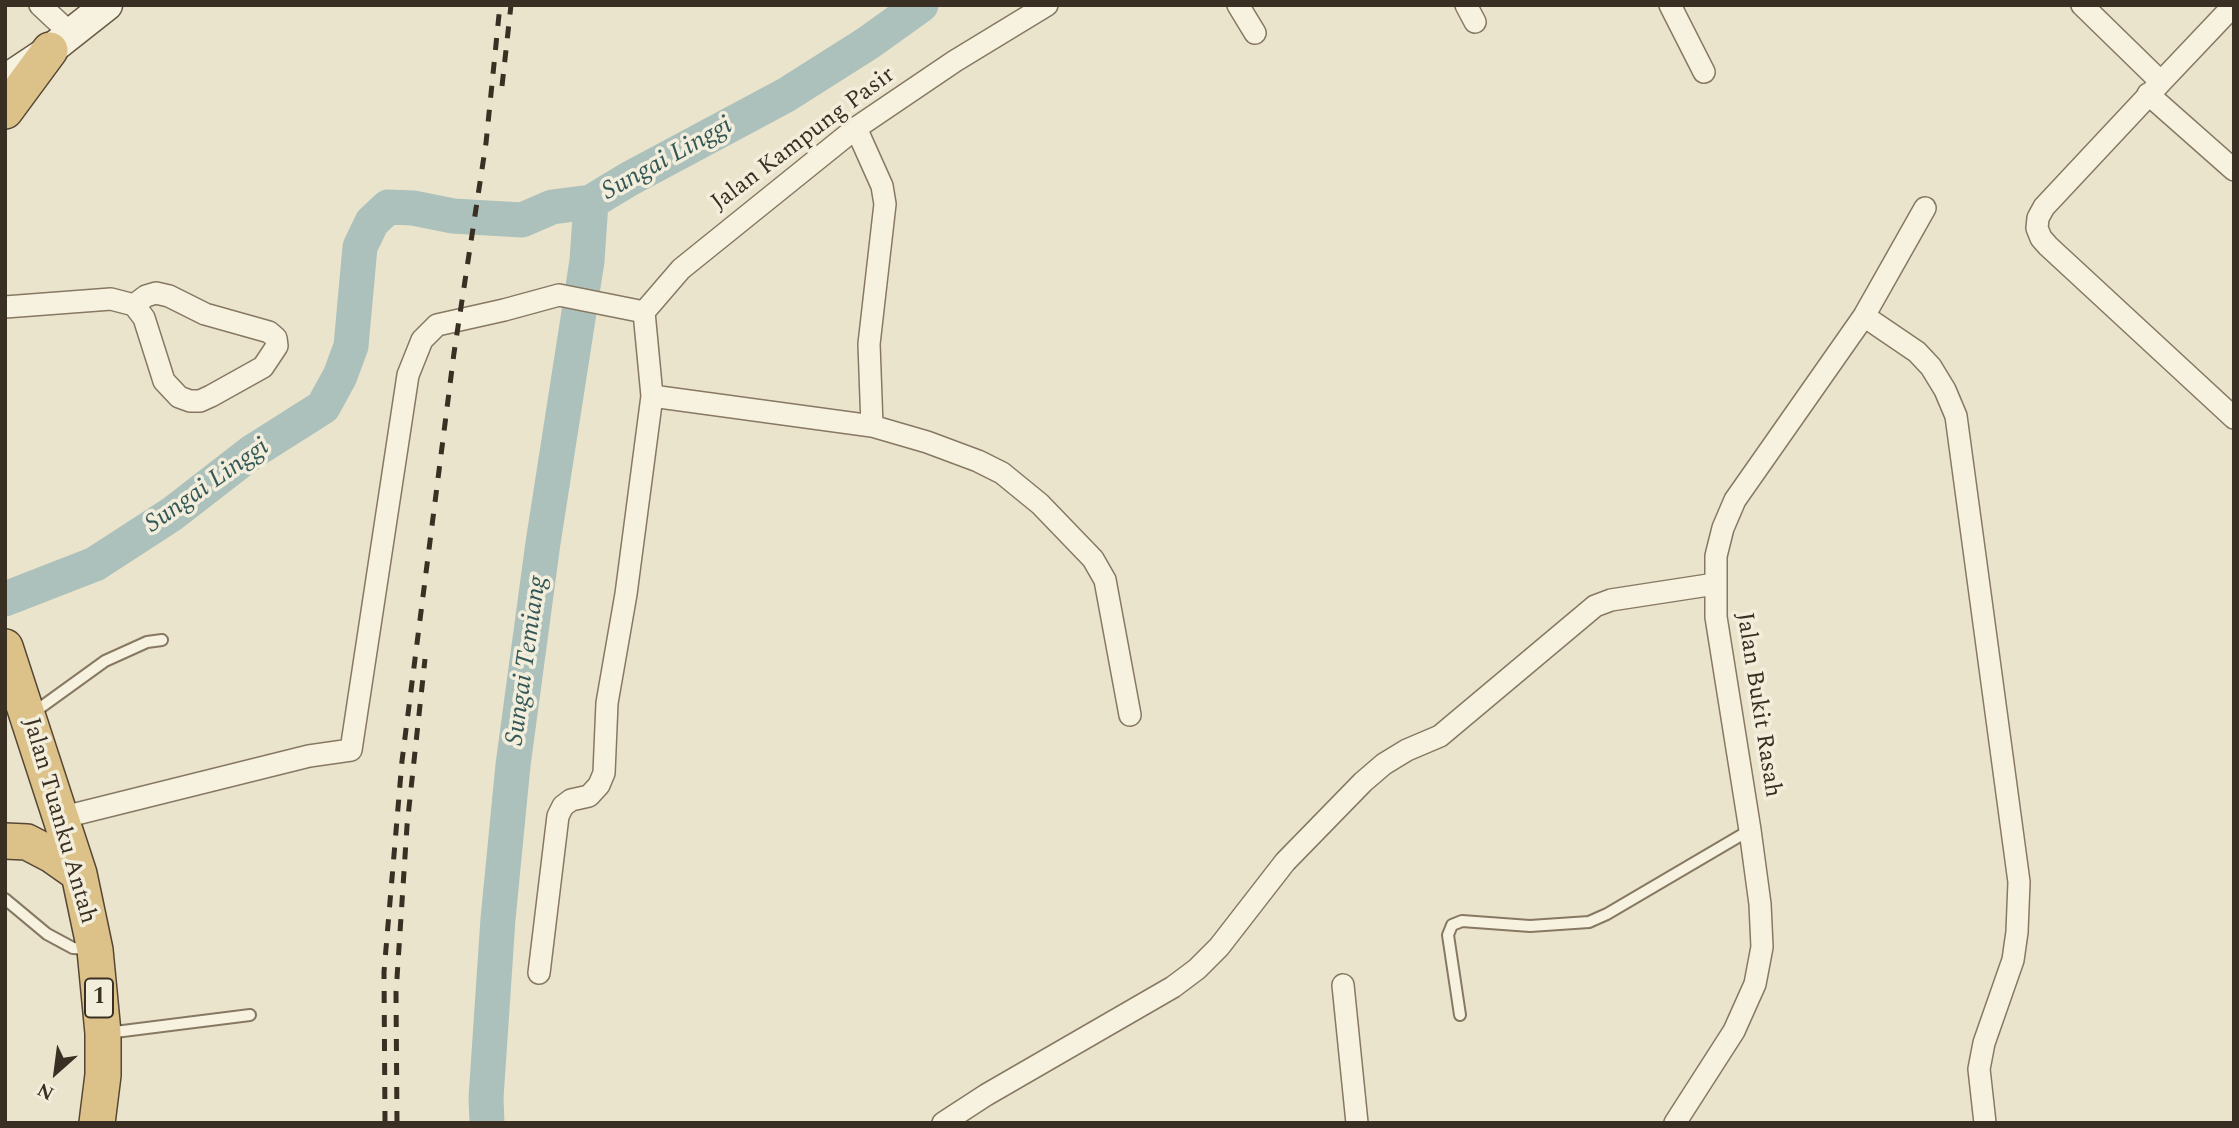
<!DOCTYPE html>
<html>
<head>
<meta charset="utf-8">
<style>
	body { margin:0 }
	#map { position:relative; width:2239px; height:1128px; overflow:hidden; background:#ebe4cc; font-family:Spectral,serif }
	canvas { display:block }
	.frame { position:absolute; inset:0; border:7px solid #3a2f23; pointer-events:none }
	.north { position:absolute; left:21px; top:1037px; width:70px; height:70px; -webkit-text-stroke:5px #f3eedb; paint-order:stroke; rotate:208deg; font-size:19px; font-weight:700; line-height:28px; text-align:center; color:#3a2f23 }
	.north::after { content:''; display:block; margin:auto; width:24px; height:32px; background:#3a2f23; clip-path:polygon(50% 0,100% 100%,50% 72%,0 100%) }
</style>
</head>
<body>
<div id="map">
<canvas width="2239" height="1128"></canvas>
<div class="frame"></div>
<div class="north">N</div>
</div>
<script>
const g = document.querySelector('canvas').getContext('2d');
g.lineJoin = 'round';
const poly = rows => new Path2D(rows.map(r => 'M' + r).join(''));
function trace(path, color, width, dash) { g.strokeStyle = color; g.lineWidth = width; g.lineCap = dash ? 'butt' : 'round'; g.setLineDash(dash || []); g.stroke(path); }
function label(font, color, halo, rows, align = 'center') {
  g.font = font + ' Spectral,serif'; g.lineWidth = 7; g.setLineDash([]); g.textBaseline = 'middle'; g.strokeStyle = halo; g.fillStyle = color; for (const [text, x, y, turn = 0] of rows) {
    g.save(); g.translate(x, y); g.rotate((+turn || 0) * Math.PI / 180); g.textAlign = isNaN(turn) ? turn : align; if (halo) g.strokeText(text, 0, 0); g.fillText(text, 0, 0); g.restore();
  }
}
trace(poly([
	[5,599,95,564,172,514,252,452,323,407,340,376,351,346,360,247,372,222,388,207,413,208,453,216,522,220,552,207,591,202,629,179,786,95,868,43,921,5],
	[487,1123,486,1098,498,919,513,765,543,543,587,261,591,202]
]), '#acc1bc', 35);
const service = poly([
	[33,713,105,661,147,642,162,640],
	[5,899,47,934,73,948,89,949],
	[1460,1015,1448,935,1452,925,1462,921,1530,926,1589,922,1607,914,1750,830],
	[107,1033,250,1015]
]);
const minor = poly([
	[40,5,71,34],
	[1238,5,1255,33],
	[1466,5,1475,22],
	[1670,5,1704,72],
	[2082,5,2161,82,2044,207,2038,218,2037,228,2041,238,2048,246,2234,418],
	[2161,82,2234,5],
	[2148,94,2234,170],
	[856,128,882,186,885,204,869,344,872,426,927,442,978,461,1002,473,1040,504,1093,559,1105,580,1130,715],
	[5,307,111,299,134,305,144,318,164,381,179,397,190,401,200,401,211,396,263,367,277,346,276,338,269,332,205,314,169,296,156,293,146,296,134,305],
	[644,312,681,269,856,128,955,61,1047,5],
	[1864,316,1917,352,1931,367,1945,390,1956,416,2019,882,2017,932,2013,960,1984,1043,1979,1069,1985,1123],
	[652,396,872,426],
	[60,818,309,756,351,750,408,375,422,340,437,325,504,310,559,295,644,312],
	[539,973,558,816,563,806,571,800,589,796,599,785,604,773,607,703,626,594,652,396,644,312],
	[1343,985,1357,1123],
	[943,1123,986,1095,1173,987,1197,969,1219,947,1285,862,1363,782,1384,764,1407,750,1440,736,1595,606,1611,600,1715,584],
	[1675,1123,1734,1031,1755,984,1762,947,1760,904,1750,830,1716,617,1716,556,1723,528,1735,500,1864,316,1925,208]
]);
const secondary = poly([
	[5,80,50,50,107,5]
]);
const trunk = poly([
	[5,111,50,50],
	[5,647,79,874,95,950,103,1033,103,1075,97,1123],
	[5,841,27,842,52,855,79,874]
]);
trace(service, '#877862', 14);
trace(minor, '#877862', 24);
trace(secondary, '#695944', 33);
trace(trunk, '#564635', 38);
trace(service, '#f7f1df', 10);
trace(minor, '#f7f1df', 21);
trace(secondary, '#f7f1df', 30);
trace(trunk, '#dcc288', 35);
trace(poly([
	[502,86,511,5],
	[385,1123,384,972,402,761,454,353,486,143,500,5],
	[397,1123,396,993,407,826,425,659]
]), '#3a2f23', 5, [12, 12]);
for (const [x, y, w] of [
	[99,998,28]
]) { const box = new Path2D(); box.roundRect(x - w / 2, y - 19.5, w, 39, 5); g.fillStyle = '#f3eedb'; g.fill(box); trace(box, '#3a2f23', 2); }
label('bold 23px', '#3a2f23', null, [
	["1",99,998]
]);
label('24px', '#3a2f23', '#f3eedb', [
	["Jalan Kampung Pasir",804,140,-37],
	["Jalan Bukit Rasah",1757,705,81],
	["Jalan Tuanku Antah",58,821,74]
]);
label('italic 26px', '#345858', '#f3eedb', [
	["Sungai Linggi",668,160,-29],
	["Sungai Linggi",208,487,-35],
	["Sungai Temiang",528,661,-82]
]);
</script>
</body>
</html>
